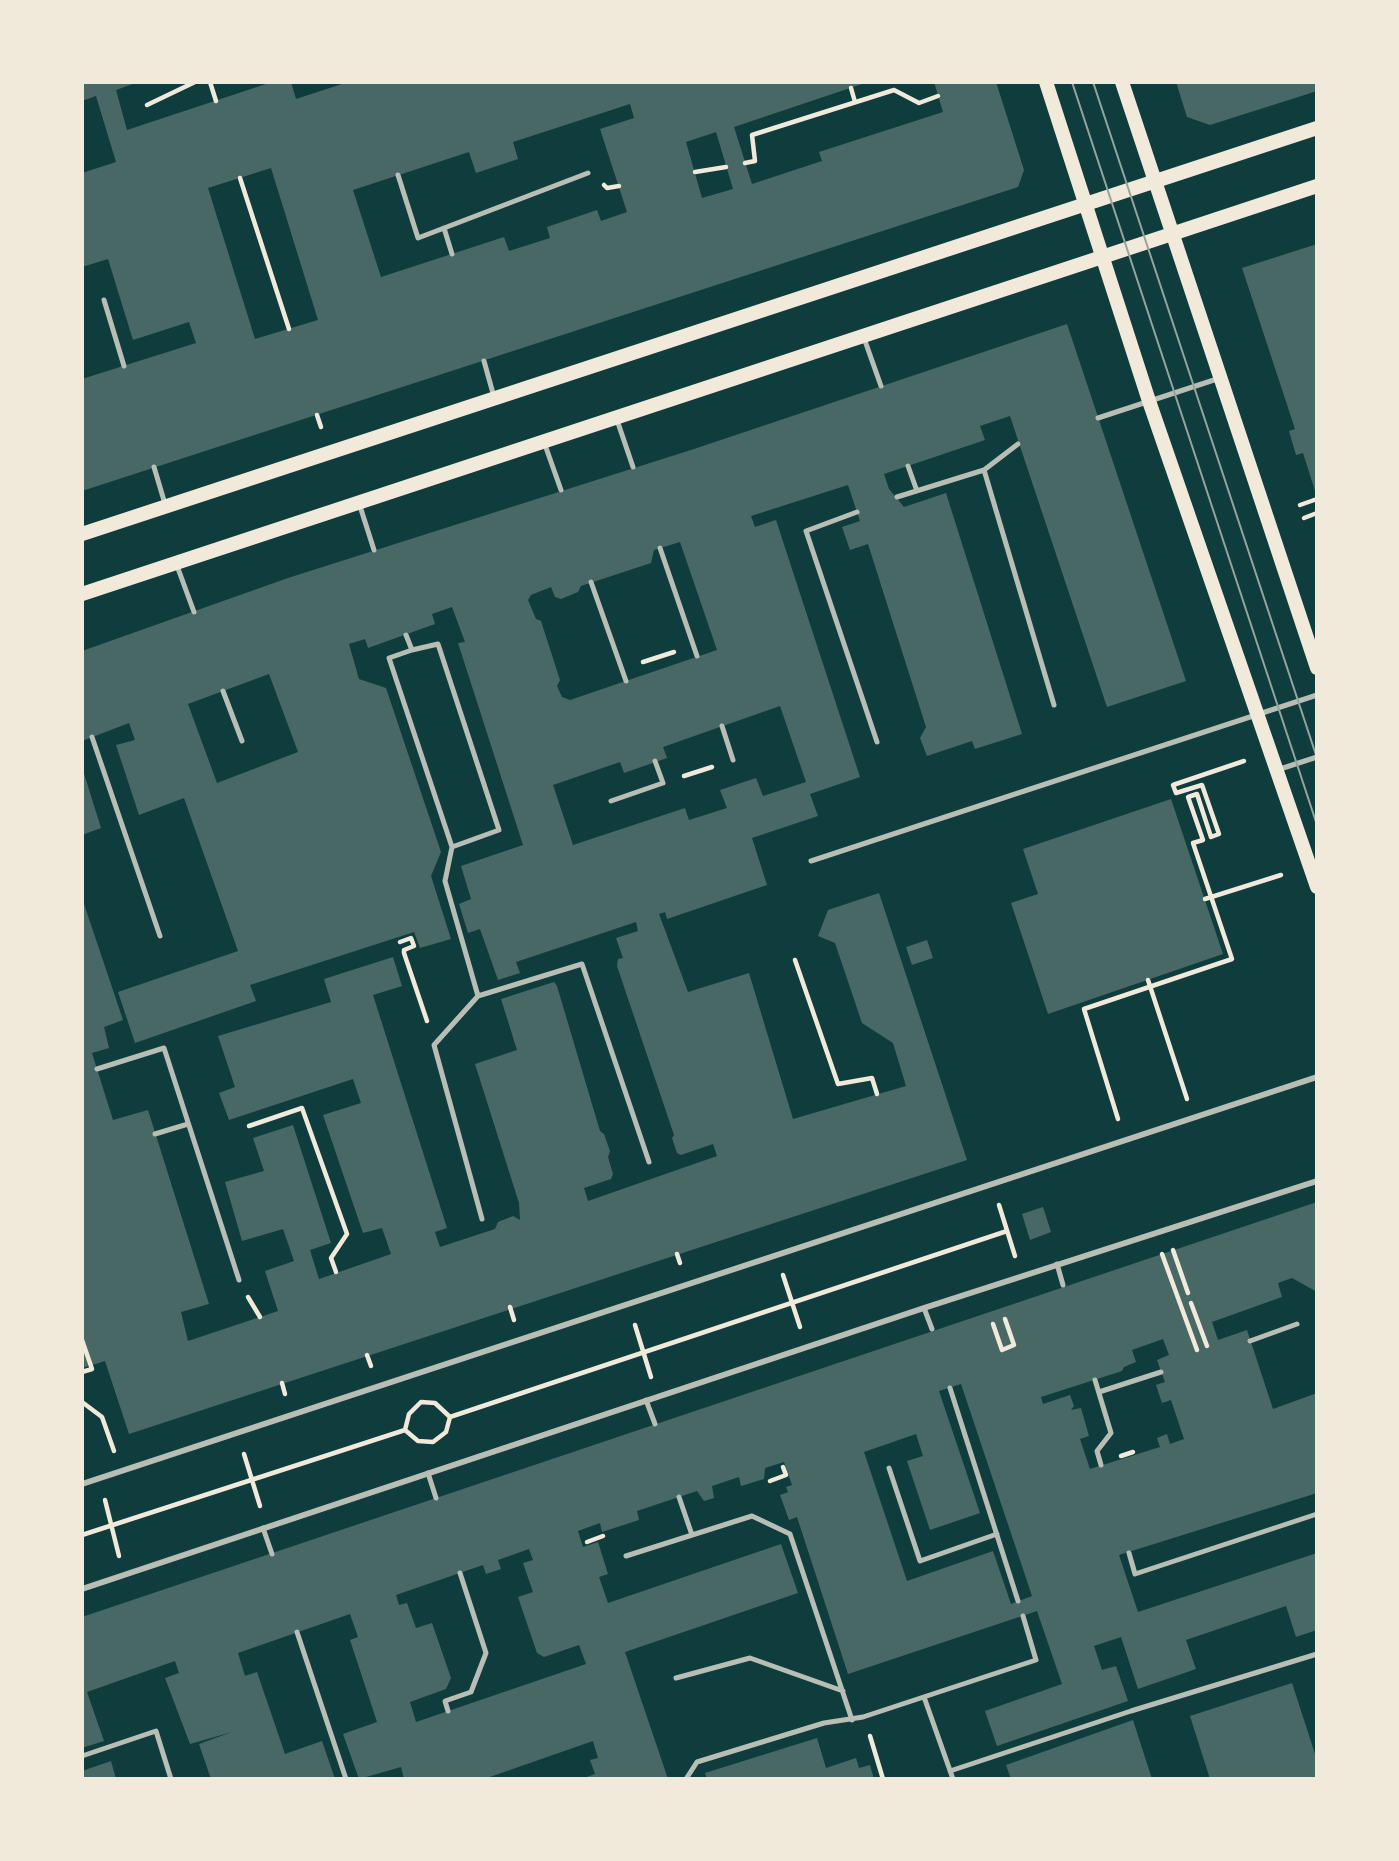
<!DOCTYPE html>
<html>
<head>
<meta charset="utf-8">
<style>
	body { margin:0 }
	#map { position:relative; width:1399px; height:1861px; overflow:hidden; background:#0f3d3e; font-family:Overpass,sans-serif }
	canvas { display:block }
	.frame { position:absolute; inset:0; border:84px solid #f1e9da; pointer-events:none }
</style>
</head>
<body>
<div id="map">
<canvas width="1399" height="1861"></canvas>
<div class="frame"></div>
</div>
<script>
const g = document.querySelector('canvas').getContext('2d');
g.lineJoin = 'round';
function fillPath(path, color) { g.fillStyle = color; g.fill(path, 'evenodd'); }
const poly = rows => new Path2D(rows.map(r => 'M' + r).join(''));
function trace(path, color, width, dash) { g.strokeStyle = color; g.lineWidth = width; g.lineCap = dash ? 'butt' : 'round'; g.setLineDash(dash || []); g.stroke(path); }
fillPath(poly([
	[82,82,138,82,116,90,127,130,272,82,291,82,296,99,348,82,868,82,734,127,752,184,822,161,819,152,943,112,934,82,996,82,1024,170,1018,187,82,491,82,379,196,343,189,322,133,340,108,259,82,267,82,173,116,162,96,96,82,101],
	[630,104,634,118,600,129,627,212,601,221,597,210,547,227,550,238,509,251,504,237,381,277,353,190,469,152,476,173,518,159,513,142],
	[716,132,733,189,702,198,686,142],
	[271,168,318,320,255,339,208,188],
	[1176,82,1317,82,1317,91,1210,125,1187,117],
	[1317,244,1317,494,1316,494,1303,453,1296,455,1289,431,1295,429,1242,268],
	[1067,324,1186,681,1107,707,1010,416,980,426,985,440,884,474,889,489,904,507,946,493,1022,734,975,749,972,741,927,756,920,738,926,727,868,544,850,550,842,527,860,521,848,485,751,516,755,527,776,520,860,777,810,794,818,816,752,838,767,885,667,919,665,912,659,914,688,992,749,973,793,1119,906,1086,893,1043,862,1023,835,943,818,936,828,910,879,893,967,1160,129,1434,105,1361,82,1368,82,898,123,1020,104,1027,109,1048,92,1053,97,1069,113,1120,148,1110,209,1304,181,1312,188,1341,278,1311,265,1271,294,1261,283,1229,242,1241,225,1182,264,1171,253,1138,293,1125,331,1243,310,1250,319,1279,391,1254,382,1228,363,1233,323,1115,361,1103,353,1079,229,1120,219,1093,235,1087,218,1036,331,1002,324,979,393,957,402,986,373,995,447,1228,435,1232,440,1247,495,1229,498,1222,513,1216,520,1220,519,1203,475,1064,517,1050,501,999,554,982,557,986,600,1131,604,1134,610,1151,608,1157,613,1174,611,1179,584,1188,588,1201,717,1156,713,1144,681,1155,677,1153,672,1138,674,1135,617,966,618,959,623,958,616,938,638,931,636,922,516,962,520,973,498,980,480,929,468,933,459,904,471,899,461,866,523,845,458,643,465,642,452,607,432,614,435,624,368,648,365,639,349,644,359,679,386,688,441,852,431,876,451,939,420,948,414,932,250,985,256,1001,135,1043,118,992,238,951,184,798,139,815,116,745,135,740,129,723,82,741,82,651,288,578,694,449],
	[680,542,717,650,570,700,562,697,557,686,560,680,541,621,536,619,528,600,531,595,551,587,555,597,561,599,578,592,581,586,651,563,654,550],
	[269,674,298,752,217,783,188,704],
	[780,706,806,782,763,796,756,778,720,790,727,808,689,820,685,808,573,845,553,785,620,762,624,773,667,758,663,747],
	[82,767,101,828,82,835],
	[1171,799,1223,954,1048,1014,1011,903,1038,894,1023,849],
	[927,940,933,958,912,965,906,947],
	[1317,1202,1317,1292,1292,1278,1278,1283,1282,1297,1212,1322,1218,1340,1247,1330,1273,1409,1317,1393,1317,1493,1119,1555,1138,1612,1317,1553,1317,1630,1296,1637,1286,1606,1186,1640,1196,1669,1138,1689,1121,1637,1094,1646,1102,1670,1116,1666,1128,1701,997,1746,985,1711,1062,1684,1037,1611,848,1674,797,1517,789,1520,780,1495,788,1492,786,1487,792,1485,784,1462,765,1468,764,1479,741,1486,739,1477,712,1486,714,1498,704,1501,697,1491,637,1511,639,1520,602,1532,600,1523,578,1531,583,1547,598,1542,608,1574,599,1577,608,1603,781,1544,798,1593,625,1652,668,1779,581,1779,595,1774,590,1760,598,1758,593,1741,484,1779,404,1779,401,1767,359,1779,343,1734,377,1722,350,1640,358,1637,350,1614,238,1653,245,1676,257,1672,285,1754,322,1741,335,1779,211,1779,199,1744,232,1732,190,1744,165,1678,179,1673,175,1661,87,1692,104,1741,82,1748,82,1617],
	[1163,1339,1169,1355,1157,1360,1165,1382,1156,1385,1162,1403,1171,1400,1184,1439,1170,1444,1167,1434,1157,1438,1160,1447,1090,1469,1080,1439,1089,1436,1081,1408,1071,1410,1074,1406,1070,1395,1043,1404,1041,1397,1122,1371,1124,1367,1136,1362,1132,1350],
	[961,1384,1032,1596,1011,1604,993,1551,907,1581,864,1452,916,1434,923,1456,907,1461,930,1530,980,1513,939,1391],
	[529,1549,533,1560,523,1563,533,1592,518,1597,537,1653,544,1657,579,1645,586,1664,416,1722,410,1702,446,1689,451,1678,432,1623,416,1628,407,1603,399,1605,396,1595,483,1565,486,1574,501,1569,498,1560],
	[1043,1207,1051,1232,1030,1240,1022,1214],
	[1292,1683,1317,1760,1317,1779,1210,1779,1190,1716],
	[1133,1720,1152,1779,1011,1779,1006,1765],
	[817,1738,826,1768,856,1758,859,1768,870,1765,874,1779,707,1779,705,1773],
	[111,1761,116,1779,82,1779,82,1771]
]), '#486865');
trace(poly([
	[210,82,216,101],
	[851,88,855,102],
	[147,105,195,82],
	[745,163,755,161,752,135,894,90,919,103,938,96],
	[695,172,726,167],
	[240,178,289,329],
	[604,185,607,188,619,186],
	[317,415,321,427],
	[1300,505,1317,499],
	[1304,518,1317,513],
	[643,662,674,652],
	[684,776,712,767],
	[1205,899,1281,875],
	[400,942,411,938,414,946,404,950,404,953,427,1021],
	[795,960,838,1084,872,1078,877,1094],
	[1148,980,1187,1099],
	[1118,1119,1084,1009,1232,959,1193,843,1203,840,1188,797,1197,794,1211,837,1219,834,1202,785,1176,793,1173,785,1244,761],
	[249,1126,302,1108,347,1234,331,1258,336,1272],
	[999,1205,1015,1256],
	[1173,1250,1188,1293],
	[677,1254,680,1263],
	[1162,1254,1197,1350],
	[783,1275,800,1327],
	[248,1297,260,1317],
	[1191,1303,1207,1346],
	[510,1307,514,1320],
	[993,1324,1002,1350,1014,1345,1005,1319],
	[635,1325,651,1377],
	[82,1340,92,1369,82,1372],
	[367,1355,371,1366],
	[282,1383,285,1394],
	[82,1402,102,1417,114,1451],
	[405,1430,418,1441,433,1442,446,1432,450,1417],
	[244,1454,260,1506],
	[1121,1456,1133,1452],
	[770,1481,786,1475,783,1467],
	[105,1500,119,1556],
	[82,1535,405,1430,409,1414,421,1402,435,1403,450,1417,1007,1231],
	[587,1542,603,1536],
	[870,1736,883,1779]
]), '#f1e9da', 4.5);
trace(poly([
	[398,175,418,238,588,173],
	[444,228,452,254],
	[104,300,124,366],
	[864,338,881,386],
	[484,361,494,397],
	[1098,418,1220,378],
	[617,420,633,467],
	[544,442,561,490],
	[908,466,917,491],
	[154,467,165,504],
	[984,470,1054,705],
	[897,497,984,470,1018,444],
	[359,503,374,550],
	[857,512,806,531,877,742],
	[660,548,697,656],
	[176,563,194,612],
	[591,582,626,681],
	[406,635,412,650,389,658,452,847,445,881,478,996],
	[412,650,438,644,499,830,452,847],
	[223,691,242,741],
	[722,726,733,760],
	[92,737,160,936],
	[1277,770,1317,757],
	[611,801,663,783,655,761],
	[811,861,1317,695],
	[97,1069,164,1048,239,1280],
	[155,1134,188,1124],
	[482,1219,434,1045,478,996,582,964,649,1162],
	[1057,1264,1063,1285],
	[924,1308,932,1329],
	[1250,1341,1297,1324],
	[1095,1380,1111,1433,1097,1451,1101,1465],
	[950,1388,1018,1601],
	[1099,1392,1161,1372],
	[646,1400,655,1424],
	[889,1468,920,1561,997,1534],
	[428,1473,436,1498],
	[679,1497,692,1535],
	[263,1528,272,1554],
	[1129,1553,1135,1574,1317,1514],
	[626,1556,752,1516,790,1534,852,1720],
	[297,1632,346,1779],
	[676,1678,750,1658,843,1691],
	[924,1697,953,1779],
	[448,1711,445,1701,471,1692,486,1653,460,1573],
	[82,1756,156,1731,171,1779],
	[950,1771,1131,1711,1317,1654],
	[686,1779,697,1762,824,1723,863,1717,1036,1660,1023,1616]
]), '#b8beb3', 5);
trace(poly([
	[82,1484,1317,1077],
	[82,1589,924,1308,1317,1181]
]), '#b8beb3', 6);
trace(poly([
	[1046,82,1149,401,1317,887],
	[1122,82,1317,668],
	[82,534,1317,128],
	[82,594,1317,186]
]), '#f1e9da', 14);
trace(poly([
	[1072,82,1317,825],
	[1093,82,1317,758]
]), '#97a49c', 2);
</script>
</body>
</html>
